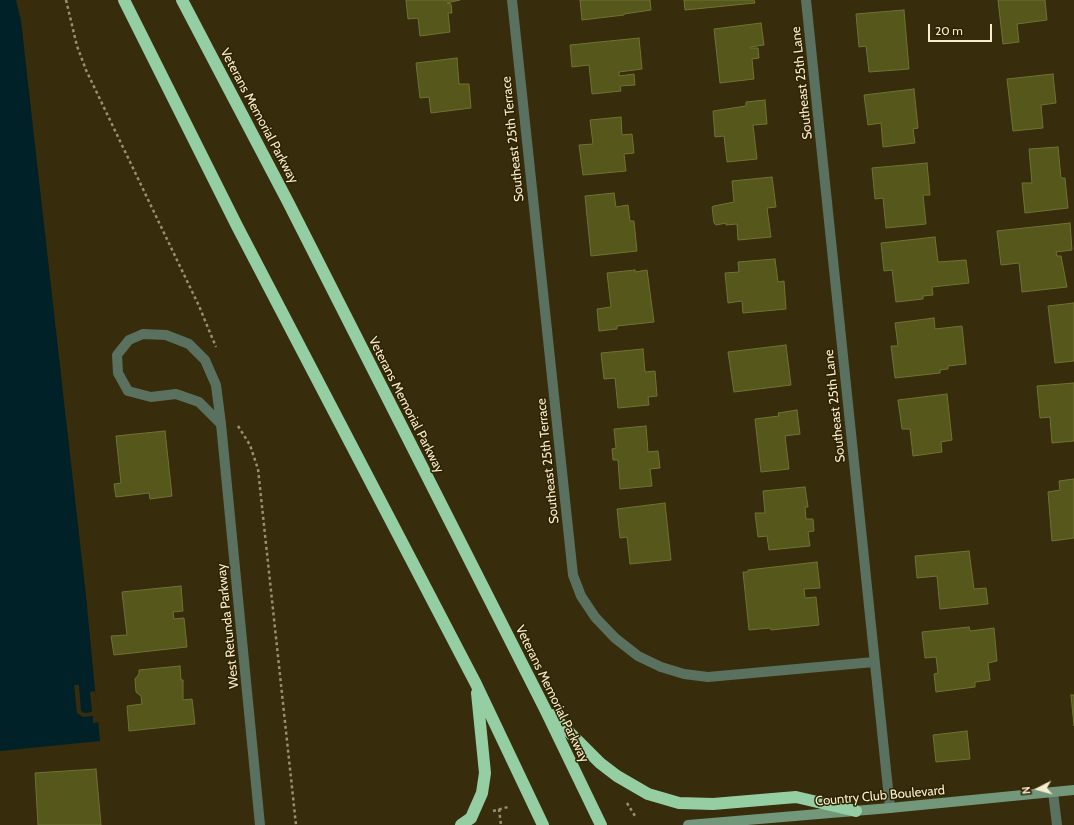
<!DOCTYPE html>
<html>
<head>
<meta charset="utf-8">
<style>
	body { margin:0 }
	#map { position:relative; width:1074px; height:825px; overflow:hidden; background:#372c0b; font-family:Cabin,sans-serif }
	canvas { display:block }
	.north { position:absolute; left:1018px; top:769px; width:40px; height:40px; -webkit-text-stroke:3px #2d2301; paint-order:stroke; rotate:264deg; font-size:11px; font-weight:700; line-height:16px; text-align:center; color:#f8edce }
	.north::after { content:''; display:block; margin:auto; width:14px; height:18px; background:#f8edce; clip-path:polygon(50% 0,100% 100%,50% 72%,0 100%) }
	.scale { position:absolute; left:928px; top:24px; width:64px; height:18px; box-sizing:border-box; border:2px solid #f8edce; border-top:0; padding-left:5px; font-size:12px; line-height:14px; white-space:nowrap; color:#f8edce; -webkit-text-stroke:3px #2d2301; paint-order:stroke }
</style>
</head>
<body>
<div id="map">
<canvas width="1074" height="825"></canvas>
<div class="north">N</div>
<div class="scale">20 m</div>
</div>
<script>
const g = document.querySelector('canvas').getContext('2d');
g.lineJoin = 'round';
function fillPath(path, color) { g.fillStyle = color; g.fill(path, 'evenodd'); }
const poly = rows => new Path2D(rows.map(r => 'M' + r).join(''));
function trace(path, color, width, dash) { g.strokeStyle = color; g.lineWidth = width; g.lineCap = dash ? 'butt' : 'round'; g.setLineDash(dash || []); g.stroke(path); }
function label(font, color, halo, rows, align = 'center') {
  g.font = font + ' Cabin,sans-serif'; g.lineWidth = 3; g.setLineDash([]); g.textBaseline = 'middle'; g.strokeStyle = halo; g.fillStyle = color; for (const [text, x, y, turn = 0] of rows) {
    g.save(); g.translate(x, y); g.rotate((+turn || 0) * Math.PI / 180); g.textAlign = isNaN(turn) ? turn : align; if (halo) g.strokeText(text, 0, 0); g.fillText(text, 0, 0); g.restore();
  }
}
fillPath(poly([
	[0,0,16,0,21,21,86,596,100,741,0,751]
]), '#002127');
fillPath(poly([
	[74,685,79,685,81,711,84,713,92,712,90,692,95,691,100,722,93,723,93,716,83,717,77,713]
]), '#372c0b');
const building = poly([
	[406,0,460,0,447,3,451,4,452,13,448,13,450,32,420,36,418,18,408,19,406,0],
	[580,0,650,0,651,10,624,14,624,15,582,20,580,0],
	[684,0,754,0,755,3,685,10,684,0],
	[998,0,1045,0,1047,20,1017,24,1019,42,1003,44,998,0],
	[904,10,909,69,869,72,866,46,859,47,856,14,904,10],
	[761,23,764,45,750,47,750,48,758,48,759,58,752,59,754,79,720,83,714,29,761,23],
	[639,38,642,69,619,72,619,76,634,74,635,85,620,86,621,91,592,94,589,65,572,67,570,45,639,38],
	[457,58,459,84,469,84,471,108,431,113,429,97,420,98,416,63,457,58],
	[1053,74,1056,103,1041,105,1043,128,1013,131,1007,79,1053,74],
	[914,89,918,128,913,129,915,143,883,147,881,123,868,125,864,95,914,89],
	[765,100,767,124,753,125,757,159,727,162,724,136,715,137,713,111,746,106,746,102,765,100],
	[621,117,622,135,632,134,634,153,624,154,626,171,583,175,579,145,593,144,590,120,621,117],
	[1058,147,1061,178,1065,178,1068,208,1025,213,1022,183,1032,183,1029,149,1058,147],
	[927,163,930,195,923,195,926,224,886,228,883,198,875,199,872,168,927,163],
	[772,177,776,207,767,208,771,237,738,240,737,224,726,225,726,223,716,225,714,223,712,207,714,206,734,202,732,181,772,177],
	[614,193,616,207,628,205,630,221,634,221,637,251,591,256,585,196,614,193],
	[1070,223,1072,250,1056,252,1057,256,1061,256,1067,287,1022,292,1019,263,1001,265,997,231,1070,223],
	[935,237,938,262,966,260,969,283,932,287,933,295,923,296,923,299,896,302,892,270,884,271,881,243,935,237],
	[775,259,778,282,784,281,786,309,743,313,742,301,728,303,725,273,739,272,738,262,775,259],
	[635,270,635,272,647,270,654,322,617,326,617,329,599,331,597,309,611,307,607,273,635,270],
	[1074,303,1074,361,1055,363,1048,306,1074,303],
	[934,318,935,329,962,326,966,364,948,366,948,369,940,370,940,373,895,378,891,346,898,346,895,323,934,318],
	[786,345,791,385,734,392,728,352,786,345],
	[643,349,645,372,655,371,657,396,648,397,649,405,618,408,615,378,604,379,601,353,643,349],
	[1074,383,1074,441,1052,443,1050,417,1040,418,1037,386,1074,383],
	[947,394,952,440,941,442,942,452,913,456,910,429,902,429,898,400,947,394],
	[797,410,800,434,785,436,789,469,761,472,755,419,779,416,778,413,797,410],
	[646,426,648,452,658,451,660,468,650,469,652,486,620,489,618,460,613,460,612,449,616,448,614,429,646,426],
	[165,431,172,496,150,499,149,493,116,497,114,484,121,483,116,436,165,431],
	[1074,479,1074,538,1052,541,1048,492,1060,490,1059,481,1074,479],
	[805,487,808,507,805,507,806,519,813,519,814,531,808,532,810,546,769,550,767,536,758,537,755,513,765,513,763,491,805,487],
	[665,503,671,560,630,564,627,537,620,538,617,509,665,503],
	[969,551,974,589,986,588,988,604,940,609,937,576,917,578,915,556,969,551],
	[817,562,820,588,804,589,805,598,816,597,819,625,771,630,770,628,749,630,743,572,748,572,748,570,817,562],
	[181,586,183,611,173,612,174,619,184,618,187,647,114,655,111,636,127,635,122,592,181,586],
	[969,627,970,631,994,628,997,661,988,663,990,680,975,682,975,687,936,692,934,674,938,673,936,657,925,658,922,632,969,627],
	[180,666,181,680,183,680,183,700,192,699,195,724,129,731,127,706,142,704,141,696,136,692,135,679,139,674,139,670,180,666],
	[1071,695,1074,695,1074,726,1071,695],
	[967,731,970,759,936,762,933,735,967,731],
	[96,769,101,825,38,825,35,773,96,769]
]);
fillPath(building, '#55571b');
trace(building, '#707334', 1);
trace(poly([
	[66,0,77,46,86,70,199,306,216,347],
	[238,426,250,445,258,469,296,825],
	[627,803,635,816],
	[499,809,501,825],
	[493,811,508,807]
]), '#9a8f6f', 2.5, [3, 3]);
trace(poly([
	[512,0,573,575,581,596,595,617,615,638,638,656,661,667,684,674,708,677,874,662],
	[806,0,890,808],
	[143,334,166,335,189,344,205,360,216,385,221,424,199,402,176,394,151,397,128,391,118,373,117,355,129,340,143,334],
	[221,424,260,825],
	[1053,792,1057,825]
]), '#5a715f', 10);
trace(poly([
	[688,825,890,808,1074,790]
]), '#72977a', 10);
trace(poly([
	[124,0,237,226,476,684,543,825],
	[182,0,288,202,545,709,601,825],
	[552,715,600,763,617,776,648,794,679,803,713,804,796,797,856,811],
	[461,825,471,818,482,793,485,773,477,693]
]), '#95cea2', 12);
label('13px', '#f8edce', '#2d2301', [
	["Southeast 25th Lane",802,83,-96],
	["Veterans Memorial Parkway",259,116,62],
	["Southeast 25th Terrace",513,139,-96],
	["Veterans Memorial Parkway",406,405,63],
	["Southeast 25th Lane",835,406,-96],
	["Southeast 25th Terrace",548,461,-96],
	["West Retunda Parkway",228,626,-96],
	["Veterans Memorial Parkway",552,694,64],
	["Country Club Boulevard",880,796,-5]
]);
</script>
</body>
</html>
